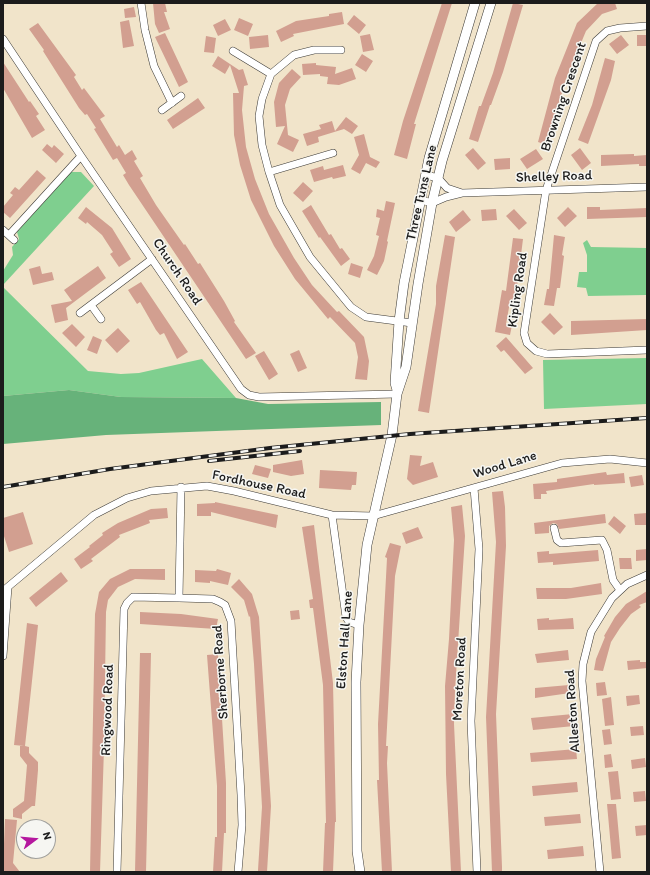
<!DOCTYPE html>
<html>
<head>
<meta charset="utf-8">
<style>
	body { margin:0 }
	#map { position:relative; width:650px; height:875px; overflow:hidden; background:#f1e4ca; font-family:Itim,sans-serif }
	canvas { display:block }
	.frame { position:absolute; inset:0; border:4px solid #1c1c1c; pointer-events:none }
	.north { position:absolute; left:16px; top:819px; width:40px; height:40px; box-sizing:border-box; background:#f6f6f2; border:1px solid #9f9f9c; border-radius:50%; rotate:74deg; font-size:11px; font-weight:700; line-height:16px; text-align:center; color:#1c1c1c }
	.north::after { content:''; display:block; margin:auto; width:14px; height:18px; background:#b5179e; clip-path:polygon(50% 0,100% 100%,50% 72%,0 100%) }
</style>
</head>
<body>
<div id="map">
<canvas width="650" height="875"></canvas>
<div class="frame"></div>
<div class="north">N</div>
</div>
<script>
const g = document.querySelector('canvas').getContext('2d');
g.lineJoin = 'round';
function fillPath(path, color) { g.fillStyle = color; g.fill(path, 'evenodd'); }
const poly = rows => new Path2D(rows.map(r => 'M' + r).join(''));
function trace(path, color, width, dash) { g.strokeStyle = color; g.lineWidth = width; g.lineCap = dash ? 'butt' : 'round'; g.setLineDash(dash || []); g.stroke(path); }
function label(font, color, halo, rows, align = 'center') {
  g.font = font + ' Itim,sans-serif'; g.lineWidth = 3; g.setLineDash([]); g.textBaseline = 'middle'; g.strokeStyle = halo; g.fillStyle = color; for (const [text, x, y, turn = 0] of rows) {
    g.save(); g.translate(x, y); g.rotate((+turn || 0) * Math.PI / 180); g.textAlign = isNaN(turn) ? turn : align; if (halo) g.strokeText(text, 0, 0); g.fillText(text, 0, 0); g.restore();
  }
}
fillPath(poly([
	[70,172,81,172,94,186,3,285,3,271,13,255,12,247,19,239,17,232],
	[587,240,591,247,647,248,646,295,588,296,586,288,577,287,579,272,587,272,587,255,583,243],
	[3,287,88,371,121,374,139,373,202,359,236,398,121,397,69,390,3,396],
	[647,358,647,404,544,409,543,360]
]), '#7fcf8f');
fillPath(poly([
	[69,390,121,397,236,398,268,404,381,402,381,425,106,435,3,444,3,396]
]), '#67b27a');
fillPath(poly([
	[153,3,165,3,167,12,164,12,170,29,159,33,155,24],
	[442,3,452,3,414,124,416,124,407,159,394,155,403,121],
	[513,3,523,5,503,72,491,105,490,105,478,142,469,139,479,106,481,106,493,73],
	[598,3,615,3,617,9,602,14,586,31,566,79,547,145,538,142,555,78,577,23],
	[134,7,136,17,125,18,124,9],
	[342,12,344,24,293,34,294,36,281,42,276,31,296,21,329,16,329,14],
	[354,15,366,25,359,34,347,24],
	[239,18,253,24,248,36,234,30],
	[225,19,231,30,218,36,213,25],
	[129,20,134,46,123,48,120,22],
	[38,23,76,75,74,77,82,90,84,88,105,116,100,119,117,147,119,145,125,155,132,150,137,159,134,161,143,176,140,178,156,205,184,245,185,244,198,264,200,263,224,301,235,321,234,322,256,353,246,359,129,185,123,175,126,173,117,158,113,160,94,129,96,128,87,114,85,115,79,108,43,51,44,50,29,29],
	[165,33,188,82,179,87,155,37],
	[370,34,374,50,363,52,360,36],
	[268,35,269,47,250,49,249,37],
	[621,35,629,45,617,54,609,44],
	[637,35,647,35,647,46,637,46],
	[206,36,216,38,214,53,204,52],
	[362,54,373,61,366,72,355,65],
	[218,56,239,70,243,69,248,85,244,86,242,110,246,147,255,179,269,214,294,258,312,285,337,312,339,311,364,337,369,361,367,380,355,379,358,357,355,343,330,317,328,319,295,279,274,246,251,200,240,165,234,135,233,93,239,93,230,65,225,74,212,66],
	[605,58,615,61,611,80,588,144,578,140,592,105],
	[3,62,29,102,30,101,39,114,36,116,45,130,32,138,3,88],
	[316,63,316,65,336,67,335,74,352,68,356,79,339,85,327,84,328,77,320,76,320,74,303,75,302,64],
	[292,69,301,77,290,89,285,105,288,135,299,140,293,152,277,144,285,126,276,127,274,102,279,83],
	[198,98,205,108,173,129,167,120],
	[346,117,358,126,352,134,344,129,318,137,319,142,307,146,303,134,321,129,319,125,332,121,335,131],
	[364,134,370,157,380,162,376,168,366,163,360,174,351,169,359,155,354,137],
	[47,144,52,148,54,145,64,154,56,163,42,150],
	[473,148,486,163,478,170,465,155],
	[580,148,591,163,582,170,571,155],
	[536,149,543,159,527,169,520,159],
	[634,154,634,156,647,155,647,166,639,166,639,164,601,166,601,155],
	[510,158,510,169,495,170,494,159],
	[343,165,346,176,333,179,332,177,314,182,310,170,323,166,324,170],
	[37,170,46,178,10,218,3,212,3,207,13,195,10,193,15,187,19,190],
	[303,182,313,191,303,202,293,193],
	[386,201,395,203,387,241,388,242,384,261,377,275,367,270,374,256,379,236,376,235,380,218,376,217,377,209,384,211],
	[311,205,329,235,331,234,340,249,342,248,350,259,341,266,320,237,319,238,302,211],
	[86,207,112,228,131,259,119,267,110,254,113,252,102,235,87,222,86,224,78,218],
	[568,207,577,216,565,227,557,218],
	[587,207,600,207,600,210,647,208,647,217,587,219],
	[496,209,497,220,482,221,481,210],
	[514,209,527,223,519,230,506,216],
	[463,210,471,220,456,232,449,222],
	[445,235,455,237,429,413,418,411,436,304,436,286],
	[554,235,565,237,562,255,564,256,560,288,557,288,554,306,544,305,547,289,549,289],
	[513,238,523,239,517,287,513,303,510,302,506,324,512,325,510,335,495,332,502,290,506,291],
	[351,263,363,267,360,278,348,274],
	[40,266,42,274,52,272,54,280,33,285,29,269],
	[98,266,106,278,66,308,68,320,55,323,51,305,72,301,64,290],
	[141,282,188,352,177,359,164,333,160,335,156,330,140,302,137,304,128,290],
	[550,313,563,327,554,335,541,322],
	[647,319,647,330,571,335,571,321],
	[72,324,85,337,76,347,62,333],
	[118,328,130,341,117,353,105,340],
	[93,336,102,340,97,354,87,350],
	[506,337,533,368,525,374,504,350,501,352,496,346],
	[299,350,307,368,298,372,290,354],
	[264,351,278,374,269,380,255,356],
	[410,455,422,456,420,466,433,462,438,477,413,485,407,479],
	[302,460,304,474,291,476,273,472,273,465],
	[255,465,271,469,268,478,252,474],
	[320,470,357,472,356,485,352,485,351,490,319,488],
	[606,472,607,475,624,473,625,483,594,485,594,484,546,491,547,494,541,494,541,499,534,499,533,484,557,482,557,479],
	[642,475,644,485,631,487,629,477],
	[503,491,505,507,506,546,496,714,502,867,502,872,492,872,486,717,496,542,492,492],
	[215,502,278,515,276,528,211,512,211,516,197,516,197,504,215,503],
	[462,505,465,536,455,690,454,724,461,872,451,872,446,774,445,686,449,639,454,540,451,507],
	[167,508,168,518,149,520,150,523,119,535,120,537,91,559,93,561,81,569,74,559,90,547,89,546,103,535,102,533,118,523,151,509],
	[23,512,33,544,9,552,3,533,3,518],
	[647,513,647,525,635,525,634,514],
	[605,514,606,523,559,529,557,524,553,523,549,526,549,533,535,534,534,523],
	[614,516,626,526,620,534,608,524],
	[314,525,333,683,336,822,335,822,333,872,323,872,325,823,326,823,323,685,313,608,310,608,309,600,313,599,302,527],
	[418,527,423,538,406,544,402,533],
	[390,543,401,546,395,576,386,746,388,746,387,763,392,872,382,872,377,780,379,780,378,724,385,596,387,558,385,557],
	[647,549,647,560,636,561,636,550],
	[598,550,599,561,553,565,553,562,538,563,537,552,549,551,549,554],
	[619,558,631,558,632,569,620,569],
	[130,569,165,569,165,580,135,579,118,587,108,600,106,612,104,748,100,872,90,872,95,614,99,592,110,579],
	[217,569,231,573,228,585,210,581,210,583,195,582,195,570,216,571],
	[61,572,68,581,36,607,29,598],
	[239,579,252,594,259,617,271,806,267,872,258,872,258,870,262,807,254,664,250,616,249,617,244,600,231,587],
	[601,583,602,594,566,599,537,599,536,588,571,588],
	[647,591,647,602,639,605,641,607,631,614,620,628,611,642,603,671,594,670,596,659,605,637,604,636,615,617,626,604],
	[299,610,300,619,291,620,290,611],
	[140,612,181,614,218,619,216,629,140,624],
	[549,618,549,620,573,618,574,629,538,630,537,619],
	[27,623,38,625,25,746,29,747,29,753,38,762,38,770,35,806,32,806,22,814,22,819,13,817,13,809,24,801,27,765,20,756,20,746,24,746,14,745],
	[568,650,569,660,537,663,535,654],
	[140,653,151,653,146,872,135,872],
	[218,654,226,783,226,833,224,833,222,872,213,872,215,837,217,837,217,786,207,655],
	[640,660,640,662,647,662,647,668,628,670,627,661],
	[605,682,607,695,597,696,596,683],
	[569,685,570,693,535,698,535,688],
	[639,695,640,704,627,706,626,696],
	[611,697,614,725,605,726,602,699],
	[573,714,574,726,533,730,531,718],
	[643,726,644,735,631,736,630,727],
	[610,729,612,744,604,745,602,730],
	[576,749,577,759,531,762,530,753],
	[611,754,613,767,605,768,604,755],
	[645,758,646,767,632,769,631,760],
	[618,771,621,799,611,800,608,772],
	[577,782,578,792,533,796,532,786],
	[645,791,646,801,634,802,633,792],
	[607,804,616,804,621,858,612,859],
	[580,814,581,823,545,826,544,817],
	[5,819,17,820,13,863,20,872,5,872,3,869],
	[647,825,647,835,636,836,635,826],
	[583,846,584,856,548,859,547,850]
]), '#d29f90');
const minor = poly([
	[141,3,145,30,154,66,172,103],
	[647,26,620,28,607,31,596,41,546,190,524,333,527,343,536,351,547,354,647,350],
	[3,39,81,156,241,389,249,395,259,397,397,394],
	[341,50,314,50,294,55,271,74,262,99,259,116,262,145,269,172,280,205,310,257,351,307,366,317,412,323],
	[233,51,271,74],
	[162,110,181,96],
	[269,172,333,153],
	[426,175,438,178,447,188,462,193],
	[421,200,432,203,446,197,462,193,647,187],
	[3,230,14,240],
	[9,235,81,156],
	[91,305,101,319],
	[80,313,152,259],
	[181,487,179,598,213,599,220,602,225,605,231,621,241,795,242,825,238,872],
	[474,488,479,549,471,721,477,872],
	[332,515,346,617,349,622,359,625],
	[554,528,557,540,561,543,602,540,607,550,613,580,620,590],
	[3,591,94,515,127,498,151,491,207,486,234,491,332,515,373,516,562,463,610,459,647,463],
	[3,656,8,587],
	[117,872,124,609,127,603,133,597,179,598],
	[600,872,582,681,583,664,591,632,612,598,627,584,647,575]
]);
const tertiary = poly([
	[397,390,395,383,399,321,404,283,429,158,475,3],
	[360,872,357,851,356,682,359,625,367,545,392,435,397,394,406,367,418,284,432,203,442,161,491,3]
]);
trace(minor, '#3c3a36', 8);
trace(tertiary, '#3c3a36', 10);
trace(minor, '#fff', 7);
trace(tertiary, '#fff', 9);
const rail = poly([
	[209,461,300,451],
	[3,487,110,469,270,448,410,434,647,418]
]);
trace(rail, '#1c1c1c', 4);
trace(rail, '#f6f6f2', 2.5, [8]);
label('14px', '#1c1c1c', '#f6f6f2', [
	["Browning Crescent",564,97,-71],
	["Shelley Road",554,177,-2],
	["Three Tuns Lane",422,193,-77],
	["Church Road",177,272,56],
	["Kipling Road",518,290,-82],
	["Wood Lane",505,465,-17],
	["Fordhouse Road",259,485,12],
	["Elston Hall Lane",345,640,-86],
	["Sherborne Road",221,672,-94],
	["Moreton Road",460,679,-87],
	["Ringwood Road",108,710,-88],
	["Alleston Road",573,711,-94]
]);
</script>
</body>
</html>
